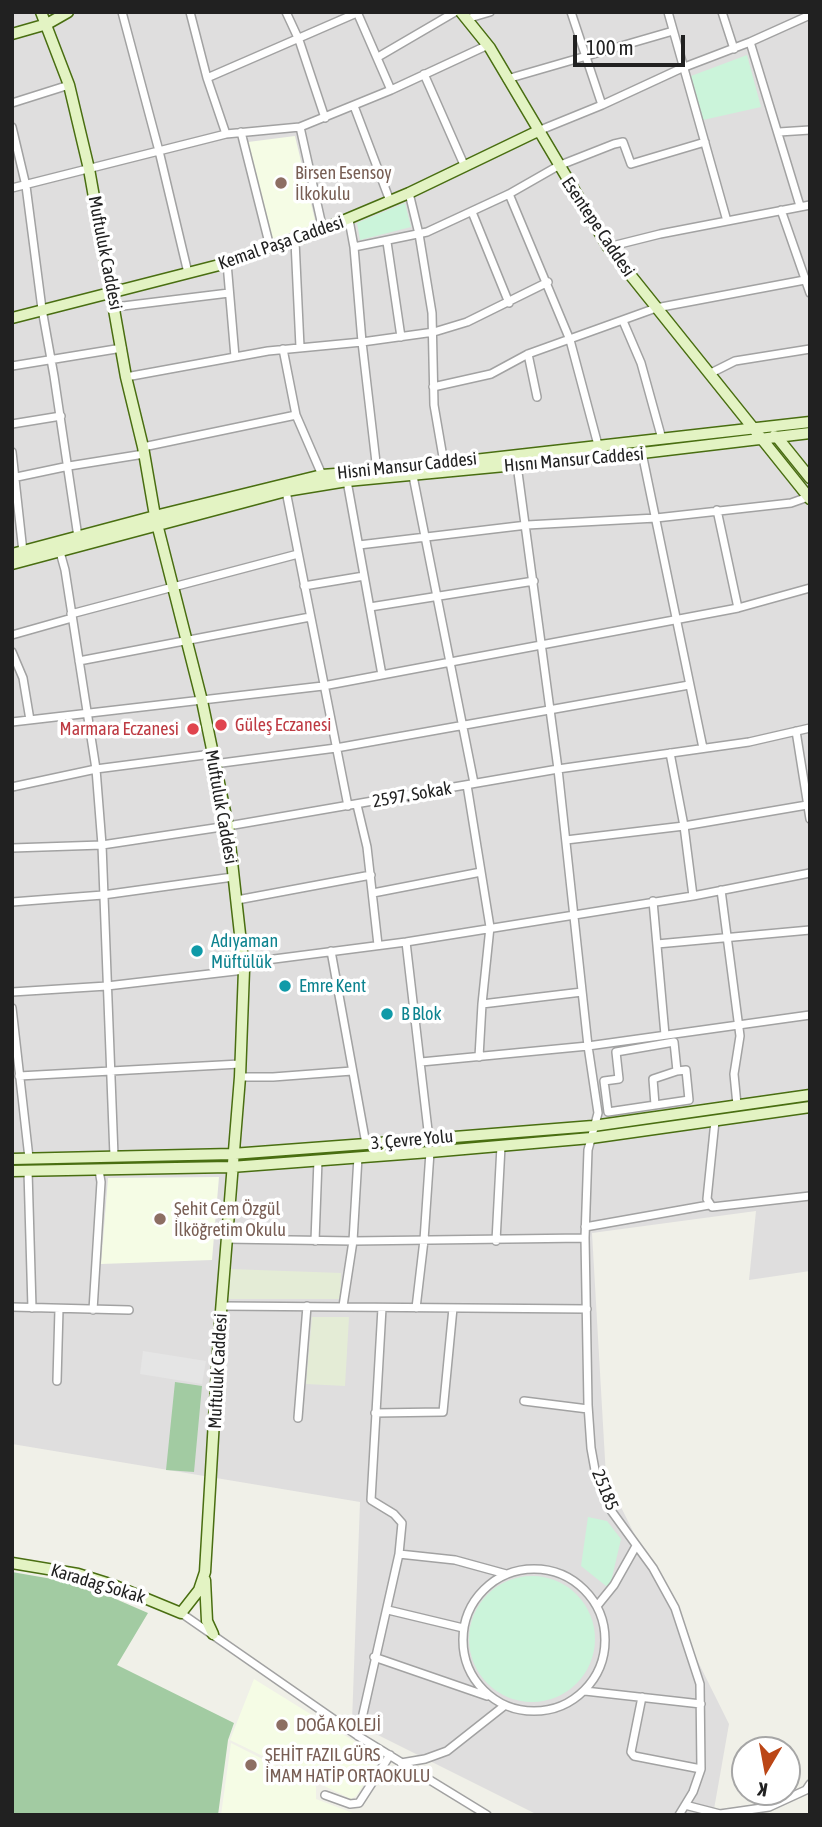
<!DOCTYPE html>
<html>
<head>
<meta charset="utf-8">
<style>
	body { margin:0 }
	#map { position:relative; width:822px; height:1827px; overflow:hidden; background:#f0f0e8; font-family:"Asap Condensed",sans-serif }
	canvas { display:block }
	.frame { position:absolute; inset:0; border:14px solid #212121; pointer-events:none }
	.north { position:absolute; left:731px; top:1736px; width:70px; height:70px; box-sizing:border-box; background:#fff; border:2px solid #a6a6a6; border-radius:50%; rotate:190deg; font-size:19px; font-weight:700; line-height:28px; text-align:center; color:#212121 }
	.north::after { content:''; display:block; margin:auto; width:24px; height:32px; background:#bb4616; clip-path:polygon(50% 0,100% 100%,50% 72%,0 100%) }
	.scale { position:absolute; left:573px; top:35px; width:112px; height:32px; box-sizing:border-box; border:4px solid #212121; border-top:0; padding-left:9px; font-size:21px; line-height:24px; white-space:nowrap; color:#212121; -webkit-text-stroke:5px #fff; paint-order:stroke }
</style>
</head>
<body>
<div id="map">
<canvas width="822" height="1827"></canvas>
<div class="frame"></div>
<div class="north">K</div>
<div class="scale">100 m</div>
</div>
<script>
const g = document.querySelector('canvas').getContext('2d');
g.lineJoin = 'round';
function fillPath(path, color) { g.fillStyle = color; g.fill(path, 'evenodd'); }
const poly = rows => new Path2D(rows.map(r => 'M' + r).join(''));
function trace(path, color, width, dash) { g.strokeStyle = color; g.lineWidth = width; g.lineCap = dash ? 'butt' : 'round'; g.setLineDash(dash || []); g.stroke(path); }
function label(font, color, halo, rows, align = 'center') {
  g.font = font + ' "Asap Condensed",sans-serif'; g.lineWidth = 7; g.setLineDash([]); g.textBaseline = 'middle'; g.strokeStyle = halo; g.fillStyle = color; for (const [text, x, y, turn = 0] of rows) {
    g.save(); g.translate(x, y); g.rotate((+turn || 0) * Math.PI / 180); g.textAlign = isNaN(turn) ? turn : align; if (halo) g.strokeText(text, 0, 0); g.fillText(text, 0, 0); g.restore();
  }
}
fillPath(poly([
	[12,12,810,12,810,1271,749,1280,756,1211,592,1233,606,1477,729,1724,713,1815,538,1815,352,1722,360,1502,12,1444]
]), '#dfdede');
fillPath(poly([
	[295,136,316,224,267,241,248,142],
	[219,1177,212,1260,101,1264,108,1178],
	[254,1679,378,1756,379,1761,356,1796,351,1799,230,1740],
	[231,1743,316,1786,316,1799,358,1815,221,1815]
]), '#f5fce5');
fillPath(poly([
	[230,1269,341,1273,340,1299,228,1299],
	[312,1317,349,1317,345,1386,306,1384]
]), '#e4ecd6');
fillPath(poly([
	[175,1382,202,1386,194,1472,166,1470],
	[12,1572,81,1584,148,1613,117,1665,234,1723,228,1740,218,1815,12,1815]
]), '#a2cba2');
fillPath(poly([
	[747,55,761,107,703,120,691,76],
	[405,203,411,227,360,240,357,223],
	[588,1517,607,1521,621,1539,610,1586,606,1586,581,1566],
	'469 1639a63 63 0 1 1 126 0a63 63 0 1 1-126 0Z'
]), '#cbf4da');
fillPath(poly([
	[143,1351,206,1361,202,1384,140,1374]
]), '#e5e5e5');
const street = poly([
	[122,12,159,151,188,273],
	[190,12,207,78,226,134],
	[286,12,299,40,325,118],
	[357,12,391,90],
	[571,12,602,105],
	[668,12,727,221],
	[722,12,734,49],
	[466,19,490,12],
	[750,42,800,206],
	[378,57,455,12],
	[424,74,465,167],
	[207,78,359,12],
	[507,79,673,31],
	[12,103,69,85],
	[354,106,390,201],
	[12,127,26,186,42,309,54,376,78,537],
	[300,127,323,230],
	[538,131,602,105,682,68,750,42,810,15],
	[241,132,270,247],
	[779,132,810,130],
	[12,188,226,134,300,127,391,90,488,45],
	[409,193,419,234,432,313,434,405,444,463],
	[509,194,570,340,598,445],
	[781,210,810,293],
	[472,212,509,303],
	[349,220,354,247,362,342,377,471],
	[295,241,300,347],
	[387,242,401,337],
	[354,247,427,232,509,194,558,166,614,144,623,142,631,164,705,142],
	[608,247,660,234,810,205],
	[227,263,235,357],
	[115,307,229,293],
	[623,321,641,363,662,439],
	[283,349,296,415,322,475],
	[528,354,537,397],
	[12,366,122,348],
	[709,374,735,361,810,349],
	[126,377,268,351,362,342,434,332,467,322,548,282],
	[433,387,491,374,528,354,656,308,810,279],
	[12,424,61,416],
	[143,447,296,415],
	[12,452,23,552],
	[642,453,703,748],
	[517,465,558,769,588,1046,598,1113,588,1150,585,1238,588,1405,591,1448,597,1481,610,1509,653,1568,675,1608,700,1684,701,1769,693,1792,679,1815],
	[413,476,474,783],
	[12,478,69,466,144,454],
	[347,481,382,675],
	[286,491,348,806],
	[717,510,738,608],
	[359,545,527,525,656,518,791,503,808,497],
	[60,552,65,570,96,769,102,845,114,1156],
	[304,586,364,576],
	[370,607,534,581],
	[71,614,298,554],
	[12,635,72,618],
	[12,652,23,678,30,720],
	[79,661,310,617],
	[12,722,323,686,738,608,810,588],
	[796,731,810,819],
	[670,753,684,826,693,896],
	[214,764,336,748,689,685],
	[467,785,490,927,482,1004,479,1057],
	[12,787,96,769,212,754],
	[357,805,367,847,378,945],
	[566,840,684,826,807,805],
	[12,848,102,845,228,826,558,769,749,742,810,728],
	[721,890,740,1036,734,1074,737,1105],
	[373,893,481,872],
	[237,900,371,875],
	[653,901,665,1035],
	[12,902,103,895,233,877],
	[406,942,429,1139],
	[657,944,810,930],
	[331,951,366,1144],
	[243,963,406,942,693,896,810,873],
	[12,992,107,986,244,970],
	[482,1004,582,992],
	[12,1008,29,1158],
	[421,1062,588,1046,810,1015],
	[19,1076,240,1064],
	[240,1077,273,1077,352,1071],
	[655,1105,653,1079,677,1071,686,1070,689,1100,608,1112,604,1081,619,1079,616,1052,674,1042,677,1071],
	[715,1121,707,1199,712,1207,810,1196],
	[28,1171,32,1308],
	[585,1227,709,1205],
	[226,1239,353,1241,358,1157],
	[315,1241,318,1160],
	[496,1241,501,1146],
	[222,1306,587,1309],
	[343,1306,353,1241,585,1238],
	[12,1307,129,1310],
	[382,1308,371,1500,394,1514,402,1523,399,1554],
	[416,1308,424,1240,430,1152],
	[93,1310,101,1182,99,1170],
	[57,1381,59,1309],
	[524,1401,588,1409],
	[375,1413,443,1412,453,1308],
	[298,1418,307,1306],
	'463 1640a71 71 0 1 1 142 0a71 71 0 1 1-142 0Z',
	[597,1606,614,1585,636,1546],
	[388,1610,463,1628],
	[181,1613,358,1736,487,1815],
	[374,1657,487,1696],
	[585,1691,701,1704],
	[642,1697,631,1752,634,1756,701,1769],
	[358,1736,399,1554,455,1560,506,1574],
	[401,1763,425,1759,447,1751,504,1706],
	[325,1795,350,1804,359,1803,390,1755],
	[685,1805,720,1814,769,1807,806,1790,810,1784]
]);
const secondary = poly([
	[461,12,490,48,608,247,810,499],
	[12,34,47,24,68,12],
	[12,318,227,263,270,247,295,241,409,193,538,131],
	[774,436,777,437,810,478],
	[12,554,155,516,322,475,386,470,810,422],
	[12,564,286,491,347,481,642,453,810,433],
	[12,1159,232,1154,366,1144,593,1126,810,1095],
	[12,1171,231,1167,430,1152,591,1138,810,1107],
	[12,1563,78,1574,113,1585,181,1613,199,1590,205,1572,219,1336,240,1077,244,970,228,826,202,701,155,516,143,447,126,377,89,169,69,85,41,12],
	[205,1580,207,1621,213,1634]
]);
trace(street, '#a2a2a2', 10);
trace(secondary, '#496e11', 13);
trace(street, '#fff', 7);
trace(secondary, '#e3f3c3', 10);
for (const [x, y, r, color] of [
	[281,183,7,"#8d6e63"],
	[221,725,7,"#e0444e"],
	[193,729,7,"#e0444e"],
	[197,951,7,"#0f9aa8"],
	[285,986,7,"#0f9aa8"],
	[387,1014,7,"#0f9aa8"],
	[160,1219,7,"#8d6e63"],
	[282,1725,7,"#8d6e63"],
	[251,1765,7,"#8d6e63"]
]) { const dot = new Path2D(); dot.arc(x, y, r, 0, 2 * Math.PI); g.fillStyle = color; g.fill(dot); trace(dot, '#fff', 2.5); }
label('18px', '#785e54', '#fff', [
	["Birsen Esensoy",295,173],
	["İlkokulu",295,194],
	["Şehit Cem Özgül",174,1209],
	["İlköğretim Okulu",174,1230],
	["DOĞA KOLEJİ",296,1725],
	["ŞEHİT FAZIL GÜRS",265,1755],
	["İMAM HATİP ORTAOKULU",265,1776]
], 'left');
label('18px', '#212121', '#fff', [
	["Esentepe Caddesi",598,227,56],
	["Kemal Paşa Caddesi",281,243,-19],
	["Muftuluk Caddesi",105,253,79],
	["Hısnı Mansur Caddesi",574,460,-5],
	["Hisni Mansur Caddesi",407,466,-6],
	["2597. Sokak",412,795,-10],
	["Muftuluk Caddesi",221,807,80],
	["3. Çevre Yolu",412,1140,-5],
	["Muftuluk Caddesi",218,1371,-87],
	["25185",605,1490,68],
	["Karadag Sokak",98,1584,17]
]);
label('18px', '#be3a42', '#fff', [
	["Güleş Eczanesi",235,725],
	["Marmara Eczanesi",179,729,"right"]
], 'left');
label('18px', '#0d838f', '#fff', [
	["Adıyaman",211,941],
	["Müftülük",211,962],
	["Emre Kent",299,986],
	["B Blok",401,1014]
], 'left');
</script>
</body>
</html>
